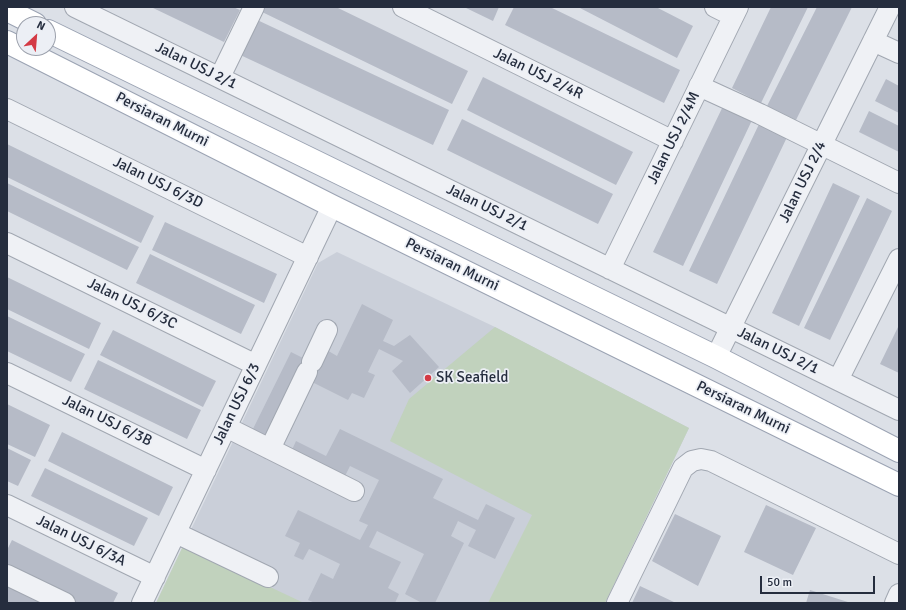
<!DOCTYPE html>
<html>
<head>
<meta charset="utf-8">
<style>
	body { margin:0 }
	#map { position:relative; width:906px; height:610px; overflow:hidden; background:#dce0e7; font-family:Signika,sans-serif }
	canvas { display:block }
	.frame { position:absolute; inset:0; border:8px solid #252d3e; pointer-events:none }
	.north { position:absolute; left:16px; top:16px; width:40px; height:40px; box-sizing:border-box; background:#eceff5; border:1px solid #9ca1ac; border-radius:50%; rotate:26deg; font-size:11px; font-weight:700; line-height:16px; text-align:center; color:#252d3e }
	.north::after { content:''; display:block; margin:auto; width:14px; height:18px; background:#d43a45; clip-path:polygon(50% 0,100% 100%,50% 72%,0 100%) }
	.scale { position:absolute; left:760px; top:576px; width:115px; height:18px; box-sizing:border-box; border:2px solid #252d3e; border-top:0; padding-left:5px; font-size:12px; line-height:14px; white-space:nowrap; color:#252d3e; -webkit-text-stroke:3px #eceff5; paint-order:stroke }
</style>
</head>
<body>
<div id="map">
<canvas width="906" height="610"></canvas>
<div class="frame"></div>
<div class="north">N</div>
<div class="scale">50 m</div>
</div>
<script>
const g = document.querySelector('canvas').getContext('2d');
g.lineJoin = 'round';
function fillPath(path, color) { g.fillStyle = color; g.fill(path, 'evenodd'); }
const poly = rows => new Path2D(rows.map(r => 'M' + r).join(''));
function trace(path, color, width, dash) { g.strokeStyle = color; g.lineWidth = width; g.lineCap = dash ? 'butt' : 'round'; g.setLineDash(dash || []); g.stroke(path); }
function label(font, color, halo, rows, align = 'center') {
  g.font = font + ' Signika,sans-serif'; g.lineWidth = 3.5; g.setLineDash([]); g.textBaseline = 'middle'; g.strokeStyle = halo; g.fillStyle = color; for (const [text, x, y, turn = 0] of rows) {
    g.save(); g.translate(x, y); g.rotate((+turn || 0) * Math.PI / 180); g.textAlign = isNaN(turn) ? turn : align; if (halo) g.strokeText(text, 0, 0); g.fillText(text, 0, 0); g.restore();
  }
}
fillPath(poly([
	[337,252,495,327,689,428,605,603,156,603,318,263]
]), '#cacfd9');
fillPath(poly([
	[495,327,689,428,605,603,488,603,532,515,390,441,409,399],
	[183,546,304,603,156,603]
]), '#c1d2bd');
fillPath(poly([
	[151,7,233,7,240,10,224,42],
	[262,7,336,7,468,71,452,104,260,11],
	[464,7,499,7,493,21],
	[514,7,550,7,680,70,664,103,505,25],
	[578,7,656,7,693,26,677,58],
	[771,7,808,7,761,103,732,88],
	[817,7,852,7,796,120,767,106],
	[253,18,449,110,433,145,236,53],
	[483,77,633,152,616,185,467,110],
	[886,79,899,86,899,113,875,101],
	[725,102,754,116,683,266,653,252],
	[869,111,899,126,899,152,859,132],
	[462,119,613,194,598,224,447,150],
	[761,120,789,133,717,284,689,271],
	[7,144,154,216,141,243,7,177],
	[7,183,139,247,127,270,7,211],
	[833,183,860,196,799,326,772,313],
	[867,198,892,211,830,340,804,328],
	[165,222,277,274,264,303,152,250],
	[150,254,255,305,241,334,136,283],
	[7,277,101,323,89,349,7,309],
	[362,304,393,320,383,341,394,346,410,335,439,367,410,393,392,371,403,361,379,349,368,372,375,375,364,398,352,393,348,400,310,381,265,437,252,431,291,352,317,365,325,349,337,356],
	[7,316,85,354,71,382,7,351],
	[899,325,899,373,880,364],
	[113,330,216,381,203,407,100,355],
	[98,360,201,410,187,439,84,389],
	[7,404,50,425,35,457,7,444],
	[340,429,443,479,433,498,478,520,486,504,515,518,495,559,468,546,476,530,458,521,451,536,464,543,435,603,422,603,405,594,424,554,377,531,369,547,401,562,388,588,399,594,395,603,315,603,308,600,321,573,333,579,340,564,309,549,303,560,294,556,300,543,285,536,298,510,360,540,368,525,359,521,379,480,350,466,344,478,291,452,296,441,326,456],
	[62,432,173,487,159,516,48,461],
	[7,448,31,460,18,486,7,481],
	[45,468,148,518,134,546,31,496],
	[766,505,816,528,793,575,744,552],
	[675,514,721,536,698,586,652,561],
	[12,540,118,593,113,603,69,603,7,572,7,550],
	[7,581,54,603,7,603],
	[640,586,676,603,632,603],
	[810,590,851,603,806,603]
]), '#b6bbc7');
const minor = poly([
	[75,7,899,410],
	[403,7,673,141],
	[715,7,733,16],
	[873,41,899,53],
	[220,77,254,7],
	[699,86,760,114,899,183],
	[7,109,308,257],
	[7,243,256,365],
	[610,269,738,7],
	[716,357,890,7],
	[312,362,327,330],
	[7,373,206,470],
	[838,380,899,259],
	[226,427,354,491],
	[270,449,307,372],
	[7,505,155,577],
	[176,533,268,577],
	[7,575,65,603],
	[142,603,332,206],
	[617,603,683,468,692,461,701,459,711,461,899,554],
	[895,603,899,594]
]);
const major = poly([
	[7,10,35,24],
	[48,31,716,357,899,451],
	[7,42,332,206,899,485]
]);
trace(minor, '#a1a7b1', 22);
trace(major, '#9ba3b3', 24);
trace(minor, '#eff1f5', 20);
trace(major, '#fff', 22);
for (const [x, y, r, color] of [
	[428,378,4,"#d43a45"]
]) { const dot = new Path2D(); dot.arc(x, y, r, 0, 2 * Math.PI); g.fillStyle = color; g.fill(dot); trace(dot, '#eceff5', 1.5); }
label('15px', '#252d3e', '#eceff5', [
	["Jalan USJ 2/1",196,66,26],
	["Jalan USJ 2/4R",538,74,26],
	["Persiaran Murni",162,120,27],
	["Jalan USJ 2/4M",674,138,-64],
	["Jalan USJ 2/4",803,182,-64],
	["Jalan USJ 6/3D",158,183,26],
	["Jalan USJ 2/1",487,208,26],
	["Persiaran Murni",452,265,26],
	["Jalan USJ 6/3C",132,304,26],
	["Jalan USJ 2/1",778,351,26],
	["Jalan USJ 6/3",237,404,-64],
	["Persiaran Murni",743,408,26],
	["Jalan USJ 6/3B",107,421,26],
	["Jalan USJ 6/3A",81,541,26]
]);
label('15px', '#252d3e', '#eceff5', [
	["SK Seafield",436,378]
], 'left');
</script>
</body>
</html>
